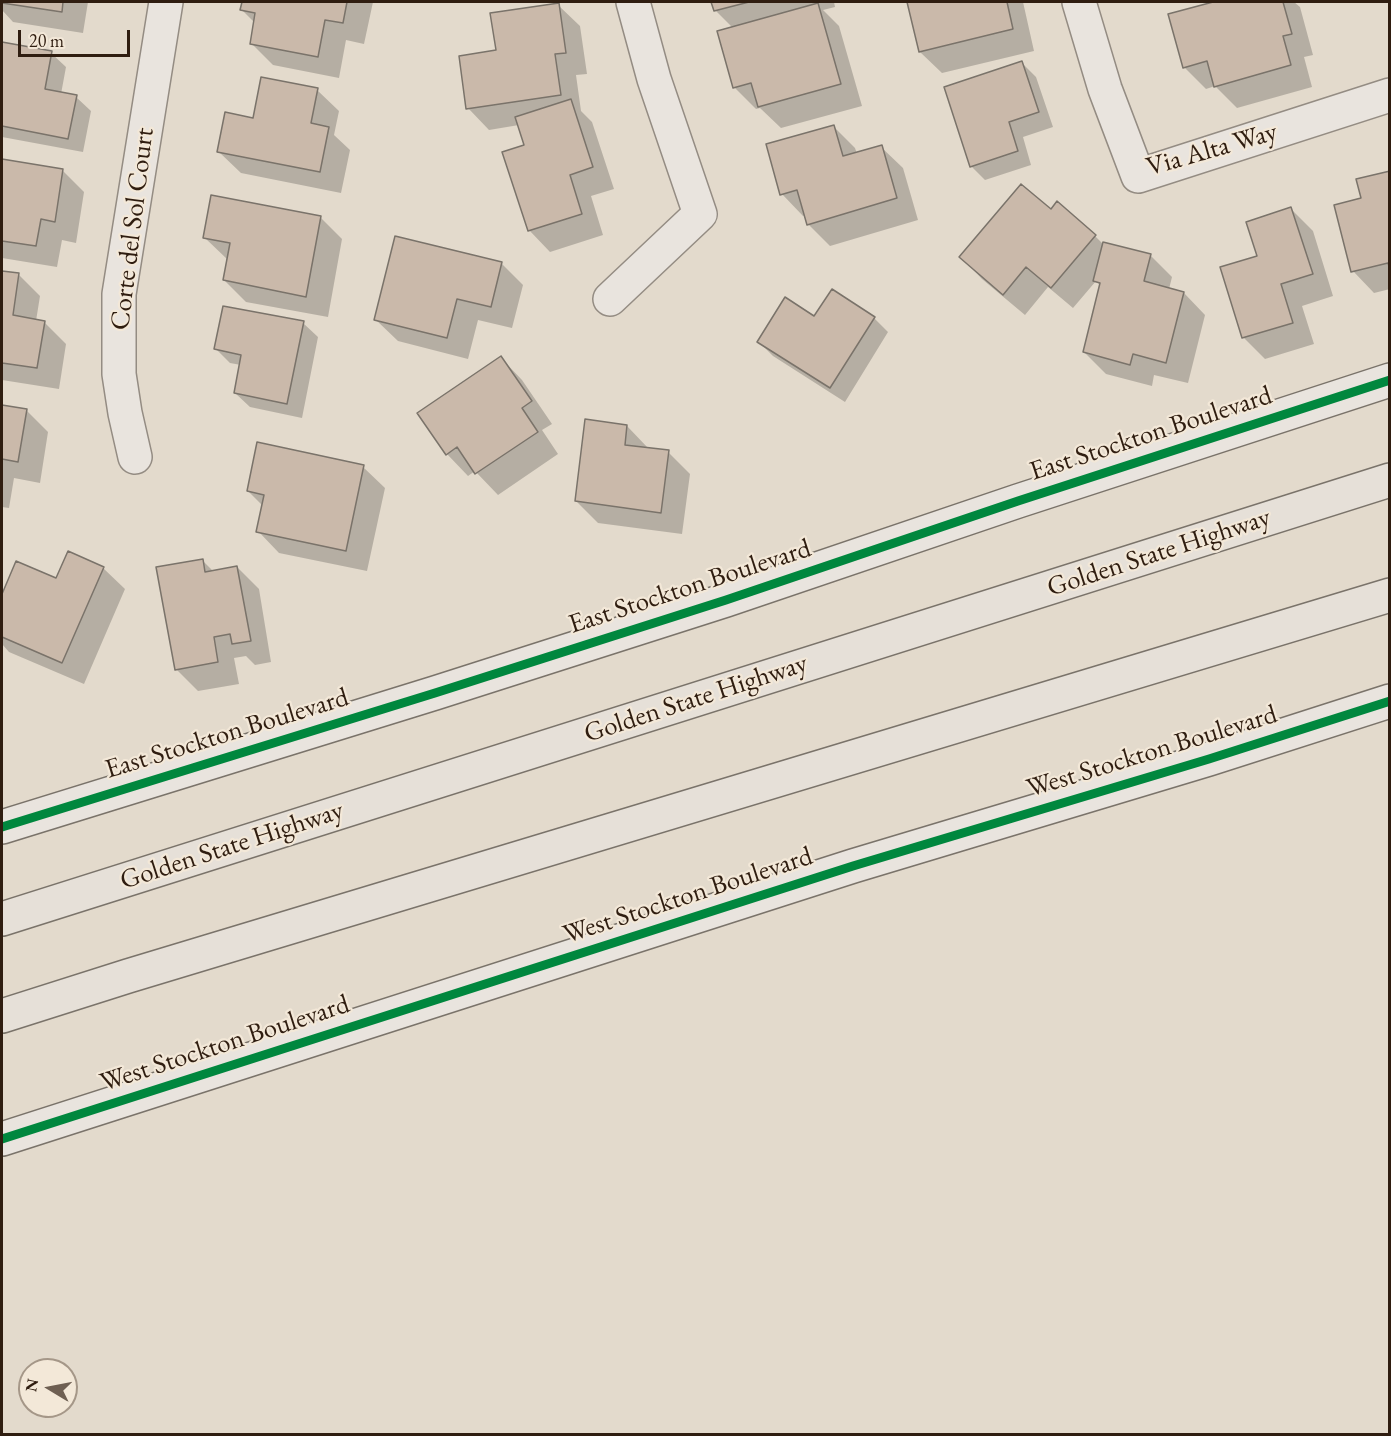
<!DOCTYPE html>
<html>
<head>
<meta charset="utf-8">
<style>
	body { margin:0 }
	#map { position:relative; width:1391px; height:1436px; overflow:hidden; background:#e3dacc; font-family:"EB Garamond",serif }
	canvas { display:block }
	.frame { position:absolute; inset:0; border:3px solid #2f1d10; pointer-events:none }
	.north { position:absolute; left:18px; top:1358px; width:60px; height:60px; box-sizing:border-box; background:#f3e8d8; border:2px solid #a59788; border-radius:50%; rotate:280deg; font-size:16px; font-weight:700; line-height:24px; text-align:center; color:#2f1d10 }
	.north::after { content:''; display:block; margin:auto; width:21px; height:27px; background:#6e5f52; clip-path:polygon(50% 0,100% 100%,50% 72%,0 100%) }
	.scale { position:absolute; left:18px; top:30px; width:112px; height:27px; box-sizing:border-box; border:3px solid #2f1d10; border-top:0; padding-left:8px; font-size:18px; line-height:21px; white-space:nowrap; color:#2f1d10; -webkit-text-stroke:4px #f3e8d8; paint-order:stroke }
</style>
</head>
<body>
<div id="map">
<canvas width="1391" height="1436"></canvas>
<div class="frame"></div>
<div class="north">N</div>
<div class="scale">20 m</div>
</div>
<script>
const g = document.querySelector('canvas').getContext('2d');
g.lineJoin = 'round';
function fillPath(path, color) { g.fillStyle = color; g.fill(path, 'evenodd'); }
const poly = rows => new Path2D(rows.map(r => 'M' + r).join(''));
function trace(path, color, width, dash) { g.strokeStyle = color; g.lineWidth = width; g.lineCap = dash ? 'butt' : 'round'; g.setLineDash(dash || []); g.stroke(path); }
function label(font, color, halo, rows, align = 'center') {
  g.font = font + ' "EB Garamond",serif'; g.lineWidth = 4.5; g.setLineDash([]); g.textBaseline = 'middle'; g.strokeStyle = halo; g.fillStyle = color; for (const [text, x, y, turn = 0] of rows) {
    g.save(); g.translate(x, y); g.rotate((+turn || 0) * Math.PI / 180); g.textAlign = isNaN(turn) ? turn : align; if (halo) g.strokeText(text, 0, 0); g.fillText(text, 0, 0); g.restore();
  }
}
fillPath(poly([
	[2,2,88,2,83,33,13,22,2,10],
	[243,2,373,2,364,44,346,40,339,78,273,65,251,43,255,23,242,10],
	[713,2,834,2,835,7,823,10,839,26,862,106,781,128,760,108,756,109,734,87,733,28,715,10],
	[908,2,1023,2,1034,51,942,73,920,52],
	[1219,2,1294,2,1300,7,1313,55,1304,57,1312,87,1237,108,1215,86,1206,89,1184,67,1170,15],
	[558,5,580,26,587,74,576,75,581,111,592,122,614,189,591,196,603,235,550,252,529,230,526,146,519,125,489,130,468,108,497,51],
	[2,43,51,53,66,67,61,94,76,97,91,111,83,152,2,137],
	[1022,63,1036,77,1053,127,1023,137,1031,165,985,180,971,166],
	[317,90,339,111,334,135,350,150,341,193,241,173,219,152,254,120],
	[833,126,855,148,857,154,881,147,903,168,918,220,830,246,808,224,805,215,803,216,782,194],
	[2,160,62,170,84,192,76,243,62,240,57,267,2,258],
	[1390,172,1390,289,1374,293,1353,271,1363,199],
	[1291,209,1313,231,1333,296,1302,306,1314,344,1265,359,1244,338,1222,268,1259,257],
	[1051,211,1095,236,1102,243,1150,255,1172,277,1169,289,1184,293,1205,315,1188,383,1154,375,1152,386,1106,374,1084,352,1101,286,1096,281,1073,308,1048,287,1025,315,982,279,961,257],
	[320,217,342,239,328,317,246,302,224,280,228,260,205,238],
	[501,263,523,285,512,328,478,320,468,359,398,341,376,320],
	[2,272,19,275,40,296,36,321,44,322,66,344,59,389,2,380],
	[815,318,874,318,888,332,845,402,773,356,759,342],
	[303,323,318,337,302,418,250,407,235,393,241,365,230,363,216,349],
	[501,358,522,380,552,424,542,430,558,454,498,495,475,471,468,476,447,454,419,413],
	[2,406,26,410,48,432,40,483,14,478,9,508,2,507],
	[627,426,648,448,668,452,690,474,682,534,598,523,576,501],
	[363,467,385,488,367,571,279,553,258,531,263,506,248,491],
	[202,560,214,572,237,567,259,589,271,662,255,665,246,656,234,658,239,684,198,691,176,669],
	[17,563,57,580,103,568,125,589,84,684,9,652,2,644,2,598]
]), '#0003');
const building = poly([
	[2,2,63,2,62,12,2,3,2,2],
	[242,2,347,2,343,23,325,20,318,57,250,44,255,13,240,10,242,2],
	[711,2,749,2,714,11,711,2],
	[907,2,1007,2,1013,29,919,52,907,2],
	[1213,2,1283,2,1292,34,1283,36,1291,65,1214,87,1207,61,1183,68,1168,14,1213,2],
	[559,3,566,53,555,54,561,95,466,109,459,56,496,50,490,13,559,3],
	[818,3,841,84,758,107,751,83,733,88,717,31,818,3],
	[2,42,52,51,45,89,77,95,68,139,2,126,2,42],
	[1022,61,1039,112,1009,122,1018,151,970,167,944,87,1022,61],
	[261,77,318,88,311,123,329,127,320,172,217,152,225,112,253,118,261,77],
	[571,99,593,167,570,175,582,214,528,231,502,152,524,145,515,117,571,99],
	[834,125,843,156,882,145,897,198,807,225,797,190,780,195,766,144,834,125],
	[2,159,63,169,55,222,41,219,36,246,2,241,2,159],
	[1390,171,1390,270,1388,263,1351,272,1334,205,1361,198,1356,179,1390,171],
	[1021,184,1051,209,1057,201,1096,235,1051,288,1026,267,1003,295,959,257,1021,184],
	[211,195,321,216,306,297,223,280,230,243,203,238,211,195],
	[1291,207,1313,274,1281,284,1293,323,1242,338,1220,267,1257,256,1246,222,1291,207],
	[395,236,502,262,491,307,457,299,447,338,374,320,395,236],
	[1103,242,1151,254,1144,281,1184,292,1166,363,1133,354,1130,365,1083,352,1100,283,1093,281,1103,242],
	[2,271,19,273,13,315,45,321,37,368,2,363,2,271],
	[832,289,875,317,830,388,757,342,785,297,814,316,832,289],
	[223,306,304,321,287,404,234,393,241,355,214,349,223,306],
	[501,356,532,401,522,408,538,432,475,474,457,447,446,455,417,413,501,356],
	[2,405,27,409,18,462,2,459,2,405],
	[585,419,627,425,625,445,669,450,661,513,575,501,585,419],
	[257,442,364,465,346,551,256,532,264,495,247,491,257,442],
	[68,551,104,567,62,663,2,637,2,594,16,561,56,578,68,551],
	[203,559,205,572,237,566,251,641,232,644,230,634,214,637,218,662,175,670,156,567,203,559]
]);
fillPath(building, '#cab9aa');
trace(building, '#7a736a', 1.5);
const street = poly([
	[1079,2,1105,89,1138,176,1390,95],
	[610,299,700,214,654,79,633,2],
	[135,457,125,413,119,374,119,294,166,2]
]);
const secondary = poly([
	[2,827,435,693,726,600,1018,501,1390,380],
	[2,1139,853,866,1209,759,1390,701]
]);
const highway = poly([
	[2,919,1390,480],
	[2,1016,128,976,1390,595]
]);
trace(street, '#948c83', 36);
trace(secondary, '#7a736a', 36);
trace(highway, '#7a736a', 36);
trace(street, '#e9e4de', 33);
trace(secondary, '#e9e4de', 33);
trace(highway, '#e6e0d8', 33);
trace(poly([
	[2,827,435,693,726,600,1018,501,1390,380],
	[2,1139,853,866,1209,759,1390,701]
]), '#00873e', 9);
label('27px', '#2f1d10', '#f3e8d8', [
	["Via Alta Way",1212,150,-16],
	["Corte del Sol Court",133,229,-83],
	["East Stockton Boulevard",1151,434,-18],
	["Golden State Highway",1159,553,-18],
	["East Stockton Boulevard",690,587,-18],
	["Golden State Highway",696,699,-18],
	["East Stockton Boulevard",227,734,-17],
	["West Stockton Boulevard",1152,752,-17],
	["Golden State Highway",232,846,-18],
	["West Stockton Boulevard",688,896,-18],
	["West Stockton Boulevard",225,1044,-18]
]);
</script>
</body>
</html>
